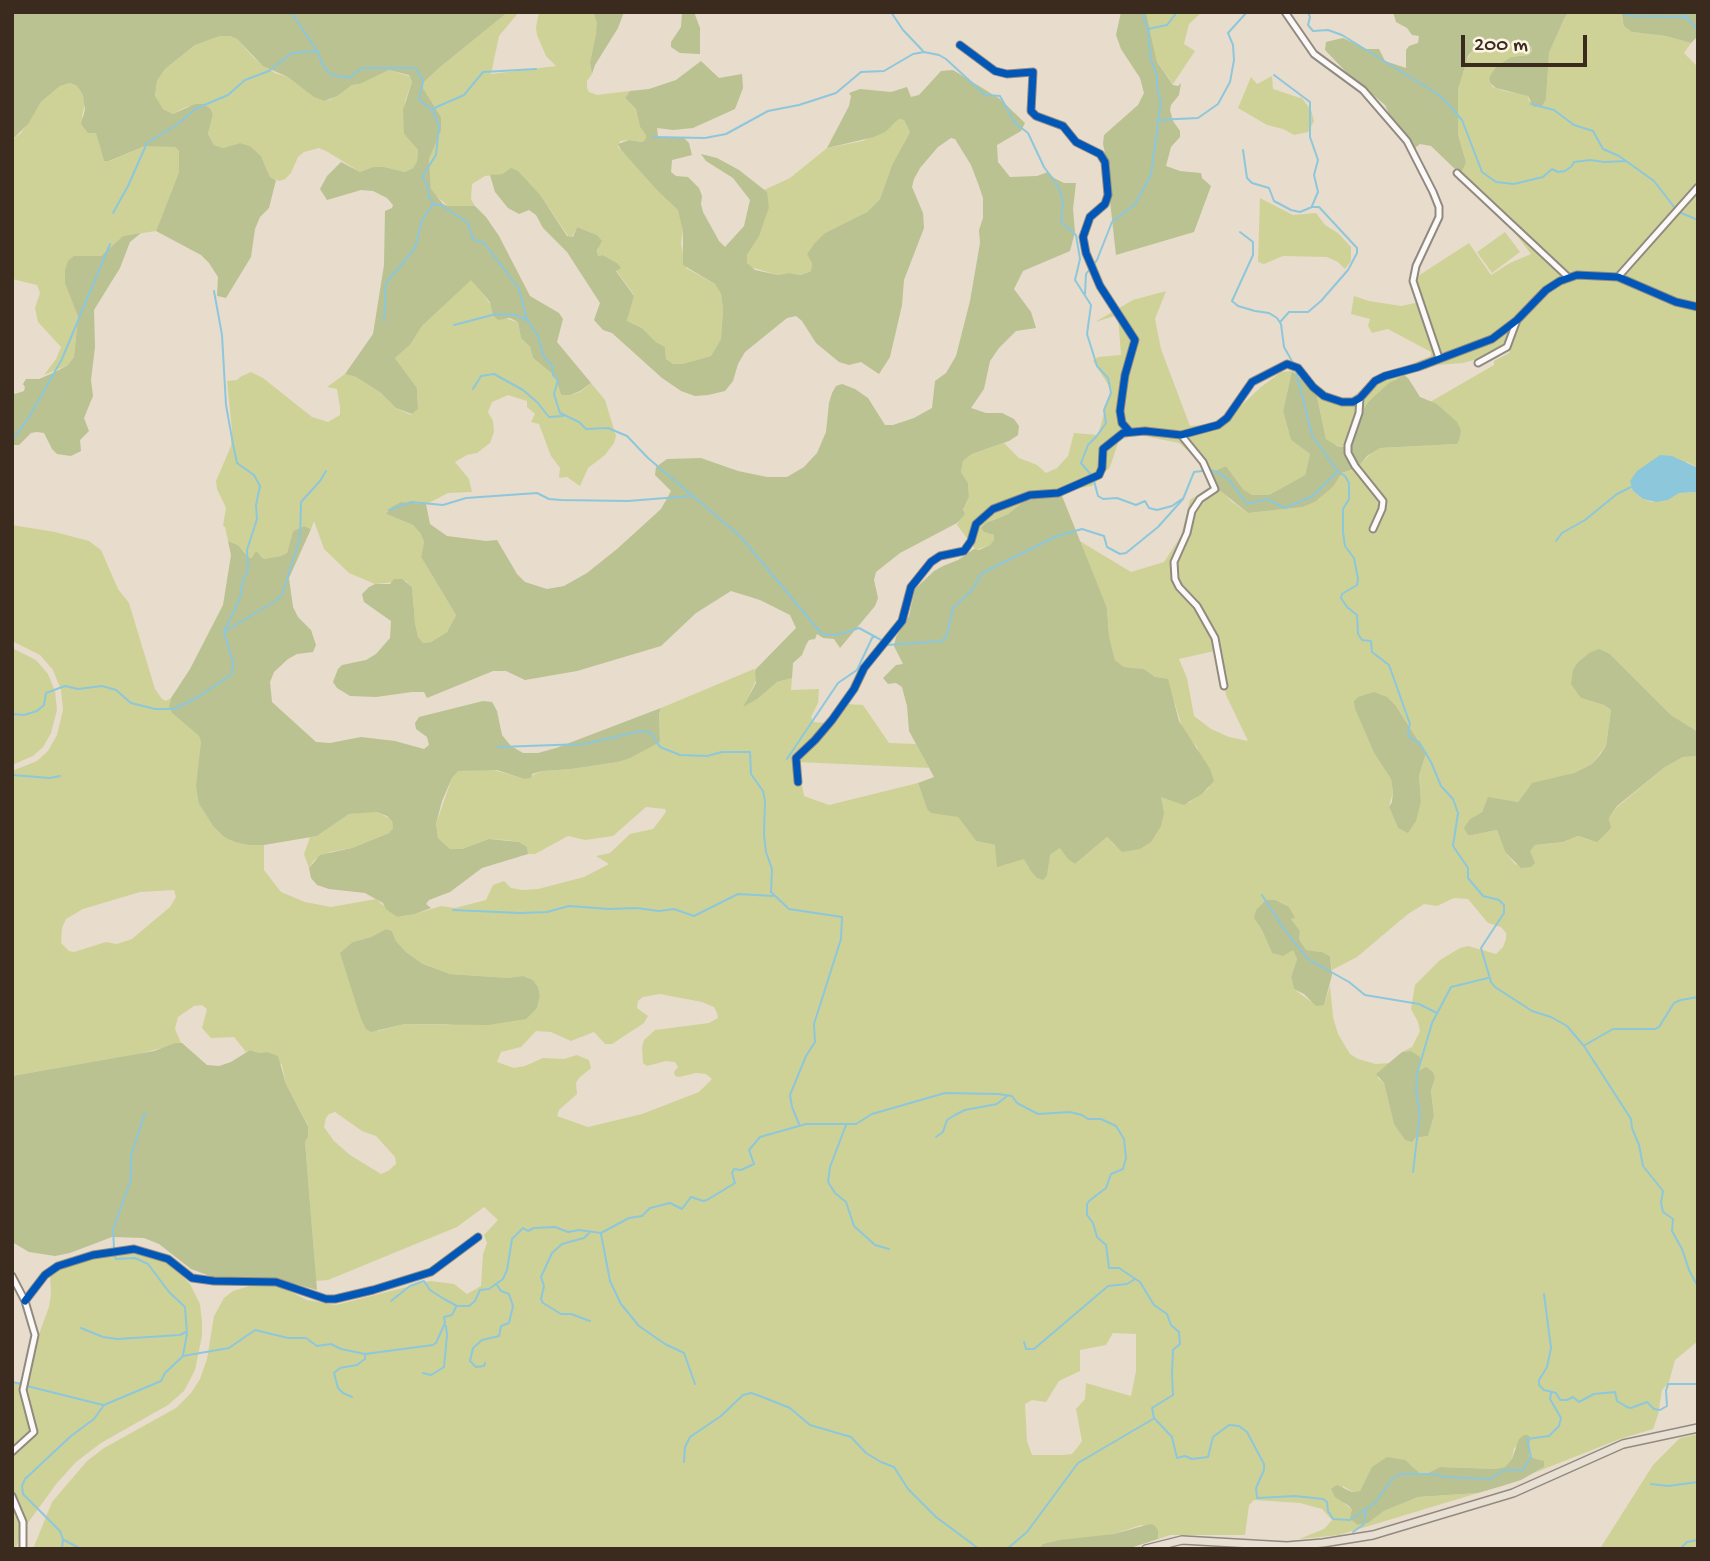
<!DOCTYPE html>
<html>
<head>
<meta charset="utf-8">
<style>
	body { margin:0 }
	#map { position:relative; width:1710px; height:1561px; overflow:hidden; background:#e8dccd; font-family:"Gochi Hand",sans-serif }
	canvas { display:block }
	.frame { position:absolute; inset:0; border:14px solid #3b2a1e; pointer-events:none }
	.scale { position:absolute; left:1461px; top:35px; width:126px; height:32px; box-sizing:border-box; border:4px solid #3b2a1e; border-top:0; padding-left:9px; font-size:21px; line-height:24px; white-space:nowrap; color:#3b2a1e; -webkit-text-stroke:5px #fcf5e5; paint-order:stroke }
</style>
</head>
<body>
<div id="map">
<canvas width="1710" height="1561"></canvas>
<div class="frame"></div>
<div class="scale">200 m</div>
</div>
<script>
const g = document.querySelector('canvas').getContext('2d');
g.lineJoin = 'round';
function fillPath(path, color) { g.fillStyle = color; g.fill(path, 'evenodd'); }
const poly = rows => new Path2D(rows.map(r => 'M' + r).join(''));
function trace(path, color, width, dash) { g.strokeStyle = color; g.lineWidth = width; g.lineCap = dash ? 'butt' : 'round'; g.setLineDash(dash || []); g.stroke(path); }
fillPath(poly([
	[508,12,519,12,499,36,491,74,556,66,546,56,537,35,536,27,539,12,593,12,597,23,597,35,590,63,592,74,587,81,587,88,589,92,597,95,630,91,625,98,636,109,640,127,646,135,645,140,642,142,629,140,620,141,618,147,678,210,681,216,683,231,681,243,686,268,715,284,721,294,723,309,721,339,711,356,682,364,673,364,666,359,665,347,656,342,642,328,627,321,634,295,616,270,617,263,603,255,598,256,597,235,577,227,572,237,568,236,541,196,506,171,502,174,485,176,472,184,471,199,475,206,448,206,435,195,431,189,429,159,441,131,441,117,423,88,424,82,439,68],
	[1146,12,1202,12,1189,24,1184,44,1195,51,1173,84,1157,62],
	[1569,12,1621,12,1622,20,1632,32,1666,36,1691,43,1684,53,1698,67,1698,468,1687,462,1633,491,1643,499,1652,502,1667,500,1679,493,1698,492,1698,732,1671,715,1610,654,1589,653,1577,663,1573,670,1581,698,1604,705,1611,710,1606,746,1592,764,1574,773,1529,787,1518,802,1488,798,1482,812,1470,819,1472,835,1497,830,1505,852,1516,865,1535,845,1563,842,1578,836,1590,840,1610,822,1609,818,1617,807,1665,767,1683,757,1698,756,1698,1341,1675,1360,1669,1382,1662,1390,1658,1415,1653,1429,1620,1439,1534,1473,1544,1467,1538,1459,1529,1458,1529,1446,1531,1440,1514,1448,1512,1459,1505,1467,1495,1469,1440,1467,1428,1473,1421,1474,1411,1465,1366,1479,1360,1491,1353,1492,1343,1486,1343,1502,1352,1510,1356,1525,1368,1523,1384,1511,1418,1497,1478,1493,1339,1535,1310,1538,1299,1539,1324,1529,1332,1520,1322,1509,1300,1503,1254,1500,1249,1505,1245,1535,1170,1535,1158,1539,1158,1530,1141,1525,1114,1534,1044,1544,1038,1549,33,1549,52,1502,87,1461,104,1448,176,1408,191,1393,200,1379,207,1359,214,1316,224,1298,233,1291,259,1283,277,1285,307,1300,336,1305,430,1281,454,1284,467,1294,481,1286,483,1254,487,1243,484,1235,498,1220,484,1207,457,1227,328,1280,316,1281,305,1142,308,1137,308,1125,286,1084,282,1065,267,1052,259,1053,250,1050,246,1052,234,1037,211,1038,202,1028,207,1009,202,1005,194,1006,178,1017,175,1029,181,1043,138,1054,12,1076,12,771,37,761,48,751,57,735,63,710,61,690,53,670,40,655,12,641,12,525,55,532,89,541,101,550,118,589,129,603,155,689,162,699,166,701,171,698,170,708,173,714,199,736,201,742,199,804,213,826,224,837,249,845,264,845,264,870,281,892,305,902,331,907,376,899,397,917,415,914,441,906,455,908,486,900,493,885,504,881,511,888,522,890,538,889,584,877,609,864,596,856,610,853,630,834,653,829,666,812,665,809,646,807,613,836,585,840,568,836,535,854,528,854,527,847,519,842,505,840,489,839,462,849,450,849,438,838,436,824,452,778,458,771,491,769,524,779,542,771,571,769,618,762,660,742,659,714,661,708,754,669,757,678,744,706,777,682,792,678,791,690,819,689,818,703,811,717,814,722,827,723,846,704,863,705,889,743,916,744,929,768,798,762,804,796,829,805,918,783,927,809,958,817,976,841,995,845,1025,859,1048,863,1050,855,1061,847,1075,864,1107,837,1115,846,1161,797,1189,803,1209,788,1197,747,1184,733,1174,701,1155,677,1144,669,1124,667,1115,660,1109,636,1107,608,1078,540,1131,572,1164,562,1181,536,1190,500,1208,488,1217,486,1231,501,1248,513,1303,507,1315,502,1333,487,1342,473,1353,470,1373,452,1380,448,1457,444,1457,423,1437,404,1430,402,1494,365,1494,361,1509,353,1520,323,1513,328,1506,343,1485,357,1463,363,1437,365,1395,379,1368,402,1363,410,1355,436,1343,447,1332,444,1326,439,1316,392,1319,390,1335,398,1346,399,1353,397,1374,379,1431,356,1431,352,1388,329,1372,333,1368,326,1370,319,1351,314,1354,296,1369,301,1401,306,1420,302,1415,284,1418,276,1469,243,1491,275,1510,263,1531,254,1508,224,1476,194,1457,171,1466,162,1458,133,1458,89,1462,69,1472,51,1491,42,1522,44,1531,46,1532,51,1529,55,1511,57,1489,78,1490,83,1493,87,1504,91,1523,94,1528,96,1529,101,1546,99,1549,53,1564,19],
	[1219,650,1226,695,1248,741,1229,737,1211,729,1194,716,1187,678,1179,659],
	[1396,706,1426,753,1419,776,1421,801,1398,828,1389,807,1393,792,1391,779,1374,753,1355,709],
	[174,890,176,897,170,907,132,939,117,944,106,942,74,952,69,951,61,943,62,928,66,919,83,909,140,892],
	[1454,898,1468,899,1488,923,1501,927,1506,933,1506,939,1503,947,1496,954,1468,946,1460,948,1440,960,1415,985,1411,1009,1418,1022,1420,1031,1412,1047,1402,1052,1411,1051,1419,1057,1419,1072,1435,1078,1431,1091,1434,1116,1428,1136,1405,1140,1394,1123,1384,1083,1378,1078,1378,1072,1390,1063,1376,1064,1358,1059,1350,1054,1338,1034,1333,1017,1330,986,1324,1005,1310,1001,1294,989,1291,977,1297,959,1293,949,1272,953,1262,930,1254,918,1294,918,1290,919,1300,931,1299,939,1306,950,1322,952,1330,956,1332,970,1357,957,1408,914,1424,904,1437,906],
	[386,929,392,931,396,941,406,952,423,964,450,974,508,978,523,976,533,980,538,987,540,996,537,1008,447,1025,405,1024,378,1031,361,1019,353,942,371,937],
	[660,994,702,1002,714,1007,717,1013,718,1018,709,1023,655,1030,644,1040,642,1047,643,1063,647,1066,666,1061,675,1062,678,1067,674,1072,675,1076,679,1077,696,1073,706,1074,712,1079,699,1092,642,1114,588,1127,557,1116,559,1110,577,1094,576,1083,579,1078,591,1068,589,1060,577,1055,564,1059,543,1058,525,1066,514,1068,497,1062,501,1052,521,1047,536,1031,551,1032,571,1041,594,1032,605,1044,612,1044,644,1023,648,1016,637,1008,638,1001,643,997],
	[335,1112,362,1131,376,1136,395,1157,396,1164,388,1171,381,1174,350,1155,334,1141,324,1127,326,1118,329,1114],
	[1113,1333,1136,1334,1136,1371,1131,1396,1086,1383,1085,1399,1076,1409,1082,1441,1077,1448,1072,1454,1063,1455,1032,1455,1027,1441,1025,1404,1032,1400,1046,1402,1059,1381,1080,1371,1080,1350,1106,1345],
	[220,36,230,36,237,39,254,58,275,73,288,77,325,101,330,100,352,85,360,84,389,70,409,76,412,82,405,101,404,134,418,150,417,161,413,168,405,172,384,167,373,167,360,172,328,152,319,148,304,152,298,157,291,173,285,179,279,181,270,177,261,156,250,146,240,143,223,148,214,145,208,134,213,114,210,108,203,104,186,107,173,114,163,109,155,97,157,81,165,69,195,45],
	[1272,76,1273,89,1300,98,1301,97,1311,110,1314,121,1308,132,1294,135,1283,129,1267,125,1238,108,1251,77,1257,84],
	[70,83,77,86,83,95,85,103,82,117,96,132,104,161,110,161,145,146,166,146,175,147,179,151,179,172,156,231,123,236,101,256,83,256,65,282,78,317,74,357,68,365,44,375,56,359,61,347,38,322,35,308,40,293,37,285,12,279,12,140,21,133,41,102,60,86],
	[899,119,904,120,910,132,892,165,880,199,867,212,825,233,812,263,811,271,801,275,789,273,778,275,750,267,747,263,747,255,759,235,769,208,764,190,790,178,827,148,863,141,893,125],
	[1260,198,1293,215,1316,213,1325,225,1338,233,1351,247,1351,261,1345,269,1338,262,1327,257,1283,256,1264,264,1258,262],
	[1505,232,1520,252,1492,273,1477,252],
	[471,279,492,306,493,315,518,322,521,338,530,347,533,358,555,376,561,395,570,395,580,392,591,383,605,400,616,436,614,443,605,455,588,468,580,486,567,477,559,478,560,468,551,456,539,424,531,422,535,414,527,407,527,401,508,395,492,402,488,412,493,421,494,432,490,443,477,453,467,455,455,462,469,479,472,492,448,493,427,504,401,502,386,514,413,525,421,534,424,542,421,557,456,615,447,632,431,642,423,643,418,637,415,623,412,587,406,581,375,584,349,573,324,549,314,521,311,529,304,526,293,531,287,553,282,556,264,559,261,555,252,558,248,557,238,545,228,541,225,527,223,526,226,508,217,489,216,481,231,446,232,430,227,381,237,380,240,377,251,372,263,378,312,417,328,422,340,415,340,407,337,389,327,387,345,374,356,377,381,393,396,408,411,415,418,408,417,388,395,358,410,345,422,326],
	[1166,291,1155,319,1161,349,1190,426,1224,422,1261,387,1281,372,1292,371,1283,411,1291,440,1310,454,1305,475,1269,495,1252,495,1243,489,1226,466,1210,473,1195,457,1179,443,1139,435,1132,436,1119,440,1110,467,1092,486,1060,491,1023,502,1008,514,992,520,984,532,994,535,995,540,990,545,976,550,957,525,969,497,968,483,961,472,963,461,972,454,1004,443,1019,458,1037,465,1046,473,1057,468,1068,456,1074,433,1098,435,1111,389,1093,361,1098,357,1121,355,1118,315,1095,322,1133,300],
	[12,648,36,660,48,674,55,691,57,710,51,733,43,747,33,756,12,765],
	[365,812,376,812,387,817,392,820,393,828,389,833,352,848,330,852,314,860,309,868,304,854,310,837,317,836,349,814],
	[133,1251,160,1258,170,1263,190,1284,200,1304,202,1322,202,1336,195,1370,184,1391,168,1405,101,1443,76,1462,57,1483,22,1531,16,1549,12,1549,12,1383,21,1383,49,1307,51,1294,50,1275,54,1271,85,1260],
	[1698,1434,1698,1549,1603,1549,1601,1547,1653,1465,1680,1438]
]), '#cfd297');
fillPath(poly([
	[12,12,508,12,439,68,424,82,423,88,441,117,441,131,429,159,431,189,443,204,448,206,475,206,486,217,499,236,530,296,559,313,563,319,557,342,591,383,580,391,570,395,561,395,555,376,533,358,530,347,521,338,518,322,510,318,498,320,493,315,490,302,471,280,422,326,410,345,395,358,417,388,418,409,412,414,396,408,381,393,356,377,345,374,373,334,384,265,385,211,392,208,393,205,387,198,373,191,361,190,327,200,320,189,327,176,341,162,360,172,373,167,384,167,405,172,413,168,417,161,418,150,404,134,403,110,412,82,409,75,389,70,360,84,352,85,337,96,325,101,314,97,288,77,263,66,237,39,230,36,220,36,195,45,165,69,157,81,155,96,163,109,173,114,195,104,203,104,210,108,213,114,208,134,214,145,223,148,240,143,250,146,261,156,270,177,276,180,269,208,260,217,255,229,251,257,226,298,222,297,217,296,218,277,209,263,201,255,156,231,179,172,179,151,175,147,145,146,109,161,104,161,96,133,88,133,81,124,85,110,83,95,77,86,70,83,60,86,41,102,28,124,12,140],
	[593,12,624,12,618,28,595,65,592,74,590,63,596,35,597,23],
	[682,12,694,12,700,28,700,54,680,53,671,47,671,42,681,27],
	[1121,12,1146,12,1157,62,1173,85,1178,86,1181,83,1179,95,1171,105,1170,110,1173,121,1180,131,1180,137,1171,147,1166,166,1180,171,1201,173,1202,178,1211,186,1194,232,1116,255,1110,201,1111,182,1103,144,1104,135,1138,105,1144,93,1140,78,1121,49,1116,35],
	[1393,12,1569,12,1564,19,1549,53,1546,99,1542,106,1534,107,1528,96,1496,88,1490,83,1489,78,1496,67,1511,57,1529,55,1532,51,1531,46,1491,42,1472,51,1468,56,1458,89,1458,134,1466,162,1462,171,1457,171,1431,146,1420,144,1416,147,1416,152,1391,118,1385,105,1348,74,1325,50,1326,42,1343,38,1366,49,1379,49,1385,61,1406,68,1406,50,1409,46,1418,43,1419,36,1412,35,1407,28,1396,22],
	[1621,12,1698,12,1698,36,1691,43,1666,36,1632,32,1624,26],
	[701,61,719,78,742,74,743,88,735,109,693,128,673,130,657,128,658,137,684,138,689,143,692,155,672,160,671,172,676,176,688,177,699,188,702,196,701,204,703,212,719,241,725,247,744,226,750,200,733,178,706,161,701,154,717,158,739,170,767,192,769,208,759,236,747,255,747,263,755,270,778,275,789,273,801,275,811,271,812,263,807,254,815,243,825,233,867,212,880,199,892,165,910,132,904,120,899,119,885,132,874,137,827,148,849,106,851,96,849,93,860,89,891,92,907,87,911,97,919,95,941,71,953,70,1000,99,1025,123,1021,131,997,145,998,162,1010,177,1037,176,1048,172,1054,178,1064,183,1076,183,1073,209,1075,232,1070,251,1023,271,1014,289,1031,312,1036,328,1016,331,999,348,990,361,984,389,971,408,986,413,1002,413,1014,419,1019,426,1018,435,1009,441,972,454,963,461,961,472,968,483,969,497,963,510,965,514,957,523,900,553,876,572,874,580,878,598,875,606,840,648,834,639,823,638,817,634,815,639,809,640,806,645,802,655,793,663,792,678,777,682,757,699,743,707,756,683,755,670,796,628,790,615,760,600,731,591,696,613,661,646,577,671,525,680,506,671,493,671,427,698,424,692,412,692,376,697,350,696,337,688,333,682,338,669,342,665,366,660,376,654,390,638,391,621,364,602,362,594,369,587,375,584,390,584,394,579,402,579,412,587,415,623,418,637,423,643,431,642,447,632,456,615,421,557,424,542,421,534,413,525,386,514,392,507,401,502,426,504,430,524,447,536,486,541,497,540,517,574,525,582,547,589,564,586,587,573,617,549,661,509,671,491,655,475,656,467,667,459,701,458,738,471,767,477,787,477,804,467,817,453,826,432,829,403,832,393,836,386,842,384,855,389,868,398,885,425,893,425,914,418,932,408,935,381,946,373,956,356,970,301,980,243,979,230,983,218,983,198,979,186,971,165,955,139,951,138,938,147,920,168,914,179,912,187,923,213,924,228,904,280,902,305,890,357,879,374,861,362,849,365,839,362,816,343,802,321,796,316,787,318,745,352,738,364,733,381,725,391,708,395,695,396,681,391,662,378,612,333,603,330,594,320,600,303,567,252,543,228,536,215,529,210,519,214,508,208,495,192,490,175,502,174,511,168,518,171,541,196,567,236,573,237,577,227,597,235,602,241,597,250,598,256,603,255,617,263,621,268,616,271,634,296,627,321,642,328,656,342,665,347,666,359,673,364,682,364,711,356,721,339,723,309,721,294,715,284,683,265,683,231,678,210,658,191,621,150,618,144,629,140,642,142,645,140,646,135,640,127,636,109,625,98,630,91,649,89,676,80],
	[141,233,130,242,120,268,94,310,95,347,91,380,93,396,84,418,89,431,80,440,81,451,71,456,57,454,52,449,44,433,37,432,31,433,19,445,12,445,12,391,15,394,24,391,25,387,23,384,26,379,39,379,53,373,68,365,74,357,78,317,65,283,65,270,68,261,74,256,101,256,123,236],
	[1292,371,1316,392,1326,439,1337,446,1343,447,1352,440,1355,436,1363,410,1368,402,1389,383,1404,375,1408,378,1420,397,1437,404,1457,422,1461,430,1459,440,1457,444,1380,448,1367,456,1357,468,1342,473,1333,487,1315,502,1303,507,1248,513,1218,489,1210,473,1226,466,1243,489,1252,495,1269,495,1305,475,1310,454,1291,440,1283,411],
	[1060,491,1107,608,1109,636,1115,660,1124,667,1144,669,1155,677,1168,679,1179,721,1210,769,1214,781,1202,794,1184,805,1161,797,1164,813,1161,826,1151,842,1140,849,1122,852,1107,837,1075,864,1068,859,1060,848,1050,855,1047,875,1043,880,1037,878,1031,871,1024,859,997,867,995,845,976,841,958,817,931,813,927,809,918,783,934,777,909,731,907,706,902,687,896,683,888,684,883,678,896,665,903,664,894,646,896,637,909,616,915,589,934,571,943,566,958,560,974,549,979,550,990,545,994,540,994,535,984,532,981,528,986,523,1008,514,1023,502],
	[304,526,311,529,289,578,293,607,298,617,311,630,316,645,313,652,297,654,288,659,274,672,270,682,272,702,316,742,330,743,361,737,395,741,424,749,429,745,427,737,416,729,415,723,419,717,483,701,492,702,497,711,502,735,511,746,523,753,538,753,556,748,661,708,659,714,660,742,630,758,618,762,571,769,542,771,532,774,531,778,524,779,497,770,458,771,452,778,442,801,436,824,438,838,450,849,462,849,489,839,519,842,527,847,528,854,482,868,450,892,429,900,426,904,431,908,415,914,397,917,386,909,383,903,365,893,329,889,317,885,311,878,309,868,320,855,352,848,389,833,393,828,392,821,387,816,376,812,349,814,317,836,264,845,249,845,235,842,224,837,213,826,199,804,196,786,201,742,199,736,173,714,169,708,171,698,190,669,223,605,231,555,228,541,238,545,248,557,252,558,256,551,264,559,281,556,287,553,293,531],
	[1599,649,1610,654,1671,715,1698,732,1698,756,1683,757,1665,767,1617,806,1609,818,1611,828,1597,842,1578,836,1563,842,1535,845,1530,851,1535,863,1531,867,1521,868,1505,852,1497,830,1472,835,1468,835,1464,828,1470,819,1482,812,1488,797,1518,802,1532,783,1574,773,1592,764,1600,755,1606,746,1611,710,1604,705,1581,698,1571,684,1573,670,1577,663,1589,653],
	[1374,692,1387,697,1396,706,1426,753,1419,776,1421,801,1416,821,1408,833,1398,828,1389,807,1392,802,1393,792,1391,779,1374,753,1355,709,1354,701,1358,697],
	[1266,900,1275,900,1289,907,1295,918,1291,919,1300,931,1299,939,1306,950,1322,952,1330,956,1332,975,1324,1005,1316,1006,1304,994,1294,989,1291,977,1297,959,1293,950,1283,956,1272,953,1262,930,1254,918,1256,910],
	[386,929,392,931,396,941,406,952,423,964,450,974,508,978,523,976,533,980,538,987,540,996,537,1008,526,1019,488,1025,405,1024,371,1032,366,1029,361,1019,340,953,353,942,371,937],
	[175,1043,182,1043,207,1065,219,1066,231,1062,250,1050,259,1053,267,1052,278,1056,286,1084,308,1126,308,1137,305,1142,317,1290,278,1279,213,1277,191,1269,159,1244,144,1238,112,1237,70,1253,55,1256,29,1252,12,1242,12,1076,154,1051],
	[1411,1051,1420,1057,1419,1071,1426,1067,1433,1072,1435,1078,1431,1091,1434,1116,1428,1136,1415,1138,1412,1142,1405,1140,1394,1124,1384,1083,1376,1074,1402,1052],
	[1524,1435,1528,1435,1531,1439,1529,1446,1529,1457,1544,1461,1544,1467,1521,1480,1502,1486,1478,1493,1418,1497,1384,1511,1368,1523,1357,1525,1350,1518,1352,1510,1349,1506,1335,1497,1331,1489,1337,1485,1352,1492,1360,1491,1372,1467,1387,1457,1405,1460,1421,1474,1428,1473,1440,1467,1495,1469,1505,1467,1512,1459,1519,1439],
	[1150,1524,1154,1525,1158,1530,1158,1539,1127,1549,1038,1549,1043,1544,1060,1540,1114,1534]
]), '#b9c290');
fillPath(poly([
	[1660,455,1672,456,1698,468,1698,492,1679,493,1668,500,1656,502,1643,499,1633,491,1630,481,1637,471]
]), '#8dc7dc');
trace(poly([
	[291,12,317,51,324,67,332,75,349,78,362,68,414,68,417,70,423,81,419,99,433,111,439,125,436,155,422,177,427,184,429,197,435,205,441,205,468,223,473,239,485,244,519,289,527,320],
	[891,12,903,30,923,51],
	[1308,12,1310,17,1308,25,1313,31,1328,30,1342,35,1439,95,1448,104,1462,120,1482,172,1496,182,1514,184,1543,177,1552,169,1558,172,1565,171,1572,166,1574,162,1590,160,1604,162,1626,161],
	[1619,12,1632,16,1688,17],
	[1681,12,1698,30],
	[1148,29,1167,25,1177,12],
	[1274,75,1310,102,1310,137,1318,160,1314,175,1318,192,1312,206],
	[1531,104,1554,110,1574,125,1593,131,1603,149,1619,156,1654,181,1675,208],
	[432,109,464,95,483,72,536,69],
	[1157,120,1198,118,1218,104,1230,82,1234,60,1233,45,1228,33,1247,12],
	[653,137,705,138,726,134,768,111,799,105,836,93,861,72,884,71,913,54,924,52,939,55,946,59,985,95,1000,96,1015,123,1028,133,1044,167,1058,186,1063,201,1061,222,1076,235,1080,259,1075,280,1091,305,1087,334,1097,366,1108,378,1111,393,1104,410,1106,423,1096,437,1088,445,1081,463,1092,476],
	[1243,150,1247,178,1252,183,1269,188,1274,201,1291,210,1300,212,1312,207,1319,207,1357,248,1357,253,1348,270,1321,301,1308,312,1289,312,1281,321],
	[1679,212,1698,220],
	[113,213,128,186,147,143,178,124,195,109,228,95,245,80,269,71,292,53,316,51],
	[1240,232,1253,242,1253,255,1232,301,1238,306,1255,311,1269,313,1277,318,1281,324,1284,347,1293,363],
	[1085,294,1086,274,1097,260,1112,222,1135,204,1151,175,1161,101,1157,88,1157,75,1151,60,1148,31,1142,12],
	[384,321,386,283,415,248,422,220,433,204],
	[454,325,496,314,516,315,528,321,538,336,544,357,552,365,553,375,558,380,554,394,560,413,579,422,586,429,608,428,627,436,648,458,740,536,821,633,826,635,837,635,859,628,883,641],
	[1295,368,1312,435,1338,472,1345,476,1349,483,1349,499,1343,509,1343,532,1345,546,1354,558,1358,579,1357,585,1342,594,1341,598,1347,607,1357,615,1358,634,1362,640,1371,641,1372,652,1389,665,1410,724,1408,731,1410,738,1419,742,1431,762,1441,786,1453,799,1458,813,1453,846,1468,868,1468,878,1483,896,1499,900,1504,905,1504,913,1481,948,1491,982,1495,987,1532,1011,1551,1017,1567,1026,1584,1046,1631,1119,1632,1128,1639,1145,1643,1166,1663,1191,1661,1203,1663,1212,1673,1219,1672,1231,1682,1249,1689,1270,1698,1287],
	[473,389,481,376,494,374,523,390,537,402,549,417,563,416],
	[12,440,28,419,62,359,110,244],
	[1094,481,1098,496,1103,499,1117,498,1136,505,1145,501,1149,508,1157,510,1172,506,1182,499],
	[389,510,411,502,443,505,466,498,537,493,549,499,561,500,628,501,691,496],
	[1556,541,1562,533,1585,520,1617,494,1631,487],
	[224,632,275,601,282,595,300,538,301,502,320,481,326,471],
	[887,645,942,641,947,635,953,608,972,590,982,573,1057,536,1082,529,1104,536,1107,547,1120,554,1126,553,1158,527,1183,499,1194,472,1210,470,1220,473,1230,481,1247,504,1267,499,1285,508,1313,496,1337,472],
	[12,714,24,715,37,711,44,705,46,693,65,686,78,689,102,686,116,690,131,703,155,709,174,709,198,697,232,674,233,663,224,632,240,598,243,580,248,570,247,550,257,519,256,505,260,486,254,475,237,463,233,444,226,405,222,335,214,291],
	[498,747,584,744,641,731,649,732,653,736,660,747,680,755,707,756,722,752,750,752,751,774,763,791,765,801,764,835,766,852,772,869,771,892,789,909,842,917,841,939,814,1024,815,1042,806,1056,790,1095,792,1107,799,1124],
	[787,759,838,683,857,670,873,636],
	[12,775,50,778,60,776],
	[1262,895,1284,929,1308,959,1349,982,1365,995,1419,1004,1437,1013],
	[453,910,520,913,547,912,569,906,609,909,636,908,659,911,674,909,694,916,738,894,773,896],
	[1585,1045,1613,1029,1655,1029,1659,1027,1674,1003,1681,1000,1698,997],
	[846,1125,830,1167,828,1182,835,1193,846,1202,854,1226,875,1245,889,1249],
	[936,1137,943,1132,947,1120,955,1115,965,1110,997,1104,1007,1096],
	[1413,1172,1420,1113,1416,1092,1417,1074,1432,1023,1451,987,1488,978],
	[589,1233,584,1238,562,1244,552,1253,541,1277,544,1286,541,1299,543,1303,561,1314,571,1314,590,1321],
	[601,1234,610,1281,621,1304,639,1326,665,1344,684,1353,695,1384],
	[114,1248,113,1230,131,1179,131,1156,145,1113],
	[114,1254,116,1259,135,1258,148,1264,169,1292,185,1307,187,1334,183,1355],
	[1544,1294,1551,1348,1547,1367,1539,1380,1539,1385,1544,1390,1556,1393,1560,1400,1567,1400,1573,1397,1579,1402,1594,1394,1615,1392,1617,1401,1627,1407,1631,1408,1647,1402,1654,1409,1660,1410,1667,1406,1666,1391,1668,1384,1698,1384],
	[391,1301,410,1286,424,1281,430,1290,444,1299,457,1306,469,1306,475,1301,480,1290,489,1289,503,1279,507,1270,512,1239,523,1228,528,1231,534,1228,555,1227,568,1232,579,1230,601,1233,629,1218,642,1216,650,1208,670,1203,682,1209,691,1197,703,1201,707,1200,735,1183,732,1173,734,1169,741,1170,754,1164,749,1150,760,1137,806,1124,856,1124,872,1114,945,1093,998,1094,1012,1096,1017,1103,1038,1114,1070,1112,1082,1115,1088,1119,1101,1119,1116,1126,1124,1139,1126,1158,1123,1169,1111,1174,1106,1188,1089,1201,1087,1204,1087,1215,1093,1223,1097,1237,1106,1245,1109,1268,1119,1268,1140,1282,1154,1305,1167,1314,1171,1325,1179,1332,1180,1344,1173,1350,1172,1374,1173,1395,1152,1408,1154,1418,1172,1437,1177,1458,1185,1456,1192,1459,1208,1457,1213,1437,1229,1425,1239,1426,1247,1432,1264,1464,1264,1470,1256,1488,1257,1498,1295,1496,1323,1499,1327,1502,1328,1511,1333,1519,1350,1520,1375,1503,1392,1479,1401,1474,1434,1474,1444,1477,1491,1479,1504,1470,1523,1470,1531,1457,1527,1439,1549,1436,1559,1426,1561,1418,1550,1399,1551,1393],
	[81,1328,103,1337,117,1339,180,1335,186,1332],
	[1024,1342,1026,1349,1034,1349,1108,1286,1127,1284,1135,1279],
	[485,1363,484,1366,476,1367,470,1361,473,1348,482,1340,499,1336,501,1326,509,1323,513,1306,509,1294,501,1291,497,1285],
	[423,1373,431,1375,444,1367,447,1335,446,1326],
	[12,1382,22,1384],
	[27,1386,103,1405],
	[352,1397,343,1393,338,1388,334,1373,340,1368,357,1365,365,1359,365,1354],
	[684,1462,685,1447,690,1437,721,1416,743,1395,751,1393,760,1396,790,1408,810,1425,851,1437,866,1453,881,1462,894,1467,908,1489,936,1517,979,1549],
	[1651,1484,1668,1486,1698,1482],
	[1353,1532,1364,1524,1366,1511],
	[64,1540,81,1549],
	[62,1549,63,1539,60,1531,23,1494,22,1486,25,1479,71,1436,94,1419,104,1405,161,1381,165,1373,183,1356,229,1348,255,1330,288,1338,306,1338,317,1346,331,1344,341,1349,365,1354,433,1345,436,1343,445,1323,444,1317,452,1315,456,1307],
	[1007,1549,1027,1532,1078,1463,1153,1419],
	[1349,1549,1352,1548],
	[1680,1549,1687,1542,1698,1540]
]), '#8dc7dc', 2);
const minor = poly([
	[1285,12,1314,54,1363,90,1407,141,1433,192,1439,207,1439,217,1416,266,1413,281,1439,358],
	[960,45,995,71,1007,74,1033,72,1031,111,1036,116,1063,126,1076,142,1100,154,1105,162,1108,195,1105,204,1090,217,1083,237,1086,253,1100,286,1135,340,1125,375,1120,411,1122,423,1129,431],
	[1457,173,1568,277],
	[1618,277,1698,187],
	[1478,363,1507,347,1517,320],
	[1360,398,1359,413,1348,445,1348,453,1355,466,1383,501,1382,509,1373,529],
	[1181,435,1203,462,1215,489,1200,499,1192,511,1187,533,1174,562,1175,579,1179,587,1197,606,1215,638,1224,686],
	[798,782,796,758,815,740,832,720,854,689,864,668,902,621,911,587,931,562,940,556,964,551,971,541,976,524,993,509,1030,495,1058,493,1099,475,1102,468,1103,449,1123,433,1145,431,1181,435,1218,425,1227,418,1252,382,1287,364,1298,368,1313,387,1324,396,1342,402,1353,402,1360,398,1375,381,1385,376,1418,367,1492,339,1517,320,1546,290,1560,281,1577,275,1618,277,1676,302,1698,307],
	[12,1276,25,1301,35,1335,23,1390,34,1432,12,1452],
	[25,1301,45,1275,58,1266,93,1255,134,1249,168,1259,192,1278,214,1281,276,1282,326,1299,335,1299,373,1290,431,1272,478,1237],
	[12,1496,23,1522,23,1549]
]);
const major = poly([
	[1146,1549,1182,1540,1287,1546,1323,1543,1373,1535,1513,1493,1623,1444,1698,1428]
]);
trace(minor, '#928a80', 9);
trace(major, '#928a80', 10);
trace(minor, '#fcfaf8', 5);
trace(major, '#e7e0d3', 7);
trace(poly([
	[960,45,995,71,1007,74,1033,72,1031,111,1036,116,1063,126,1076,142,1100,154,1105,162,1108,195,1105,204,1090,217,1083,237,1086,253,1100,286,1135,340,1125,375,1120,411,1122,423,1129,431],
	[798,782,796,758,815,740,832,720,854,689,864,668,902,621,911,587,931,562,940,556,964,551,971,541,976,524,993,509,1030,495,1058,493,1099,475,1102,468,1103,449,1123,433,1145,431,1181,435,1218,425,1227,418,1252,382,1287,364,1298,368,1313,387,1324,396,1342,402,1353,402,1360,398,1375,381,1385,376,1418,367,1492,339,1517,320,1546,290,1560,281,1577,275,1618,277,1676,302,1698,307],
	[25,1301,45,1275,58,1266,93,1255,134,1249,168,1259,192,1278,214,1281,276,1282,326,1299,335,1299,373,1290,431,1272,478,1237]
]), '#0057b8', 7);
</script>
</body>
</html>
